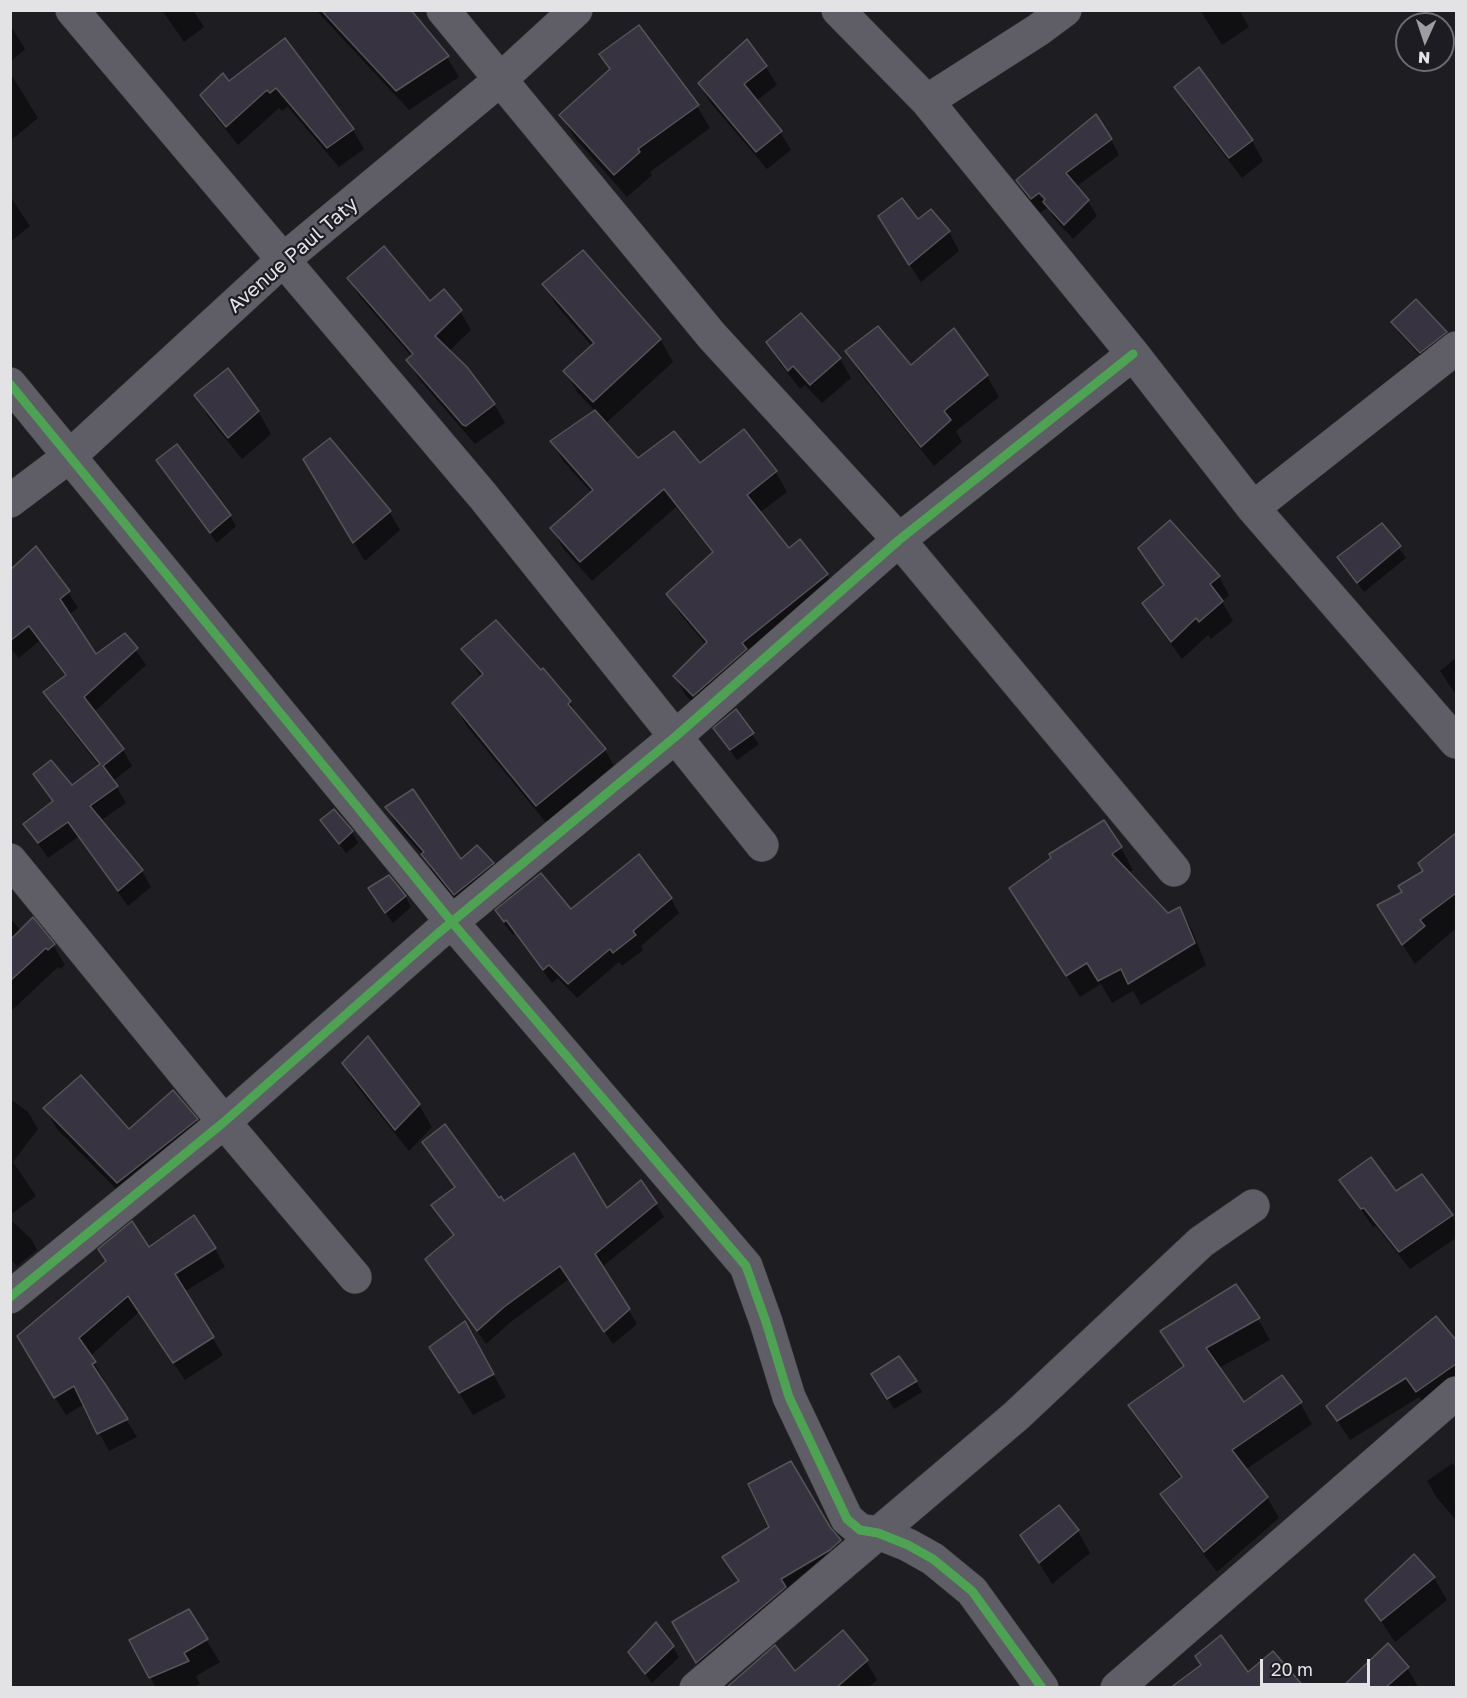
<!DOCTYPE html>
<html>
<head>
<meta charset="utf-8">
<style>
	body { margin:0 }
	#map { position:relative; width:1467px; height:1698px; overflow:hidden; background:#1e1d21; font-family:"Golos Text",sans-serif }
	canvas { display:block }
	.frame { position:absolute; inset:0; border:12px solid #e3e3e6; pointer-events:none }
	.north { position:absolute; left:1395px; top:12px; width:60px; height:60px; box-sizing:border-box; background:#1d1c22; border:2px solid #6c6c70; border-radius:50%; rotate:183deg; font-size:16px; font-weight:700; line-height:24px; text-align:center; color:#e3e3e6 }
	.north::after { content:''; display:block; margin:auto; width:21px; height:27px; background:#9e9ea1; clip-path:polygon(50% 0,100% 100%,50% 72%,0 100%) }
	.scale { position:absolute; left:1260px; top:1659px; width:110px; height:27px; box-sizing:border-box; border:3px solid #e3e3e6; border-top:0; padding-left:8px; font-size:18px; line-height:21px; white-space:nowrap; color:#e3e3e6; -webkit-text-stroke:4px #1d1c22; paint-order:stroke }
</style>
</head>
<body>
<div id="map">
<canvas width="1467" height="1698"></canvas>
<div class="frame"></div>
<div class="north">N</div>
<div class="scale">20 m</div>
</div>
<script>
const g = document.querySelector('canvas').getContext('2d');
g.lineJoin = 'round';
function fillPath(path, color) { g.fillStyle = color; g.fill(path, 'evenodd'); }
const poly = rows => new Path2D(rows.map(r => 'M' + r).join(''));
function trace(path, color, width, dash) { g.strokeStyle = color; g.lineWidth = width; g.lineCap = dash ? 'butt' : 'round'; g.setLineDash(dash || []); g.stroke(path); }
function label(font, color, halo, rows, align = 'center') {
  g.font = font + ' "Golos Text",sans-serif'; g.lineWidth = 4.5; g.setLineDash([]); g.textBaseline = 'middle'; g.strokeStyle = halo; g.fillStyle = color; for (const [text, x, y, turn = 0] of rows) {
    g.save(); g.translate(x, y); g.rotate((+turn || 0) * Math.PI / 180); g.textAlign = isNaN(turn) ? turn : align; if (halo) g.strokeText(text, 0, 0); g.fillText(text, 0, 0); g.restore();
  }
}
fillPath(poly([
	[162,10,193,10,204,27,184,42],
	[316,10,393,10,447,57,459,77,409,110],
	[1200,10,1239,10,1249,27,1222,45],
	[10,25,25,49,10,62],
	[285,40,353,130,364,149,339,167,288,107,282,111,279,108,238,145,213,114,202,95,229,83],
	[747,41,766,67,777,85,756,101,780,132,791,150,767,169,710,102,699,83],
	[601,55,697,106,710,128,650,172,652,175,627,197,574,137,561,115,610,71],
	[1199,69,1252,141,1263,161,1242,178,1188,108,1176,87],
	[10,73,38,118,10,141],
	[1111,140,1119,155,1076,187,1088,201,1097,216,1073,239,1053,217,1048,207,1040,213,1026,196,1018,181],
	[10,196,30,226,10,242],
	[917,221,949,232,959,251,921,282,891,236],
	[349,279,460,311,471,330,449,351,494,404,505,423,475,444,419,379,408,360,412,357,360,297],
	[544,284,660,339,673,362,605,424,637,460,699,465,744,431,776,472,787,492,759,513,789,550,827,575,838,594,705,715,686,696,675,676,706,645,680,614,668,594,713,554,676,507,592,581,563,548,552,528,592,493,563,461,552,442,596,412,578,393,565,371,592,346,557,306],
	[1392,322,1445,333,1452,344,1427,363,1399,333],
	[768,343,840,359,851,378,822,403,805,385,800,389,779,362],
	[847,351,911,367,987,376,999,397,956,431,962,442,934,466,859,372],
	[196,395,258,411,271,434,242,459,209,418],
	[305,460,389,511,400,530,365,561],
	[165,471,230,516,236,526,217,543],
	[1382,525,1406,558,1364,592,1339,557],
	[1140,548,1219,577,1229,595,1222,602,1233,621,1211,639,1208,635,1182,659,1155,622,1144,603,1164,586],
	[10,572,68,592,78,608,68,615,96,656,125,635,146,665,94,712,123,750,132,766,113,781,126,803,100,821,142,871,151,887,128,906,78,837,48,858,25,824,53,802,35,774,72,787,99,766,54,708,45,692,66,677,39,641,19,658,10,648],
	[463,650,541,672,543,670,570,702,580,721,605,750,617,771,549,826,466,725,454,703,481,677],
	[1456,658,1456,695,1440,671],
	[735,711,759,744,737,760,715,729],
	[387,808,460,861,492,864,503,882,466,913,433,873,424,856,397,826],
	[322,820,352,832,358,843,346,853],
	[1456,835,1456,928,1415,964,1390,925,1404,893,1425,871,1420,864],
	[1121,848,1133,870,1128,873,1168,915,1179,909,1192,930,1206,965,1141,1005,1133,991,1112,1003,1101,984,1080,997,1011,888],
	[405,896,411,907,393,923,376,900],
	[671,899,679,913,641,946,643,950,622,966,619,962,577,998,558,978,552,983,515,933,513,935,505,925,497,911,570,911],
	[10,918,21,931,53,945,65,965,60,969,58,967,10,1012],
	[343,1063,419,1105,432,1127,409,1151,356,1085],
	[10,1099,28,1112,38,1129,13,1162,36,1196,10,1215],
	[45,1108,129,1132,196,1120,208,1141,130,1203,57,1129],
	[424,1142,504,1203,607,1210,656,1204,664,1217,602,1267,637,1324,613,1344,569,1279,512,1321,486,1344,427,1259,454,1236,433,1205,456,1189],
	[1341,1180,1396,1193,1452,1216,1456,1224,1456,1238,1410,1269,1376,1226,1373,1227],
	[10,1219,31,1239,37,1250,17,1266,10,1259],
	[149,1249,215,1249,225,1267,184,1292,223,1355,185,1380,139,1312,90,1356,105,1381,102,1382,137,1437,109,1451,84,1404,66,1415,29,1355],
	[1436,1318,1456,1343,1456,1392,1429,1411,1419,1397,1350,1440,1328,1406],
	[1258,1319,1270,1340,1219,1368,1244,1404,1300,1403,1312,1424,1245,1470,1267,1497,1279,1518,1217,1572,1174,1515,1162,1494,1181,1479,1142,1426,1130,1405,1184,1368,1162,1331],
	[477,1345,506,1397,473,1415,431,1347],
	[916,1382,922,1392,894,1409,879,1385],
	[1453,1463,1456,1469,1456,1520,1437,1498,1427,1481],
	[771,1528,829,1528,848,1556,698,1664,674,1623,740,1583,733,1572],
	[1078,1531,1090,1553,1052,1584,1022,1535],
	[1414,1556,1434,1578,1447,1600,1395,1642,1367,1600],
	[188,1611,220,1662,196,1676,200,1684,191,1688,156,1688,131,1640],
	[672,1646,679,1657,652,1683,630,1652],
	[866,1661,877,1680,868,1688,728,1688,794,1672],
	[1407,1668,1419,1688,1340,1687,1353,1678]
]), '#0007');
const building = poly([
	[321,10,411,10,449,56,396,91,321,10],
	[639,25,699,105,638,149,640,152,614,175,559,115,610,69,599,54,639,25],
	[285,38,354,129,327,148,276,88,270,93,267,90,226,127,200,95,223,73,229,81,285,38],
	[747,39,767,66,744,84,782,131,756,152,698,83,747,39],
	[1199,67,1253,140,1229,158,1174,87,1199,67],
	[1096,114,1112,139,1066,173,1089,200,1064,225,1043,202,1045,199,1039,193,1031,199,1016,180,1096,114],
	[902,198,918,219,931,209,950,231,909,265,878,216,902,198],
	[384,246,430,301,444,289,462,310,435,336,467,367,495,404,466,426,463,425,406,360,413,354,347,278,384,246],
	[583,250,661,339,593,402,563,371,594,343,542,284,583,250],
	[1416,299,1447,332,1420,353,1391,322,1416,299],
	[801,313,841,358,810,385,793,366,788,371,766,342,801,313],
	[878,326,911,365,954,328,988,375,944,411,951,420,921,447,845,351,878,326],
	[228,368,259,411,228,438,194,395,228,368],
	[595,410,638,458,674,431,700,463,744,429,777,471,747,495,789,548,800,539,828,574,742,643,747,649,693,696,673,676,707,642,666,594,713,552,664,489,580,562,550,528,593,490,550,441,595,410],
	[330,438,391,511,353,543,303,459,330,438],
	[177,444,231,515,210,533,156,460,177,444],
	[1170,520,1220,576,1210,584,1223,601,1199,622,1196,618,1171,642,1142,603,1164,585,1138,548,1170,520],
	[1382,523,1401,546,1357,583,1337,557,1382,523],
	[36,546,70,591,60,599,96,654,125,633,138,648,84,697,124,749,103,766,118,786,90,806,143,870,118,891,68,822,38,843,23,824,53,801,33,774,51,760,72,785,100,764,43,692,66,675,29,626,10,641,10,570,36,546],
	[496,620,541,670,543,668,571,701,568,704,606,749,536,806,452,703,483,674,461,649,496,620],
	[736,709,754,733,730,750,713,728,736,709],
	[413,789,461,859,477,845,494,863,454,895,421,854,424,852,385,807,413,789],
	[334,809,353,831,339,844,320,820,334,809],
	[1104,820,1122,847,1112,854,1168,913,1180,907,1195,943,1128,984,1121,969,1098,981,1087,963,1066,976,1009,888,1051,858,1049,854,1104,820],
	[1456,833,1456,893,1420,920,1425,926,1402,945,1377,905,1402,892,1398,886,1423,871,1418,863,1456,833],
	[639,854,672,898,633,931,636,935,613,953,610,949,568,984,549,965,543,970,506,920,504,922,495,910,541,873,571,909,639,854],
	[389,875,406,896,385,913,368,888,389,875],
	[33,917,55,944,48,950,46,948,10,981,10,940,33,917],
	[368,1036,420,1104,395,1130,342,1063,368,1036],
	[81,1075,129,1129,173,1090,198,1119,117,1183,43,1108,81,1075],
	[445,1124,499,1198,501,1196,504,1201,574,1153,607,1208,641,1180,657,1203,595,1254,630,1309,604,1332,560,1266,504,1307,477,1331,425,1259,454,1235,431,1205,455,1187,422,1142,445,1124],
	[1371,1157,1396,1191,1422,1174,1453,1215,1399,1252,1364,1208,1361,1209,1339,1180,1371,1157],
	[194,1215,216,1248,175,1274,214,1337,173,1363,128,1296,79,1338,96,1362,92,1364,128,1419,97,1434,74,1386,54,1398,17,1336,106,1261,98,1249,132,1221,149,1247,194,1215],
	[1236,1284,1260,1318,1206,1348,1244,1402,1282,1375,1302,1402,1232,1450,1268,1497,1204,1552,1160,1494,1182,1477,1128,1405,1184,1366,1160,1331,1236,1284],
	[1436,1316,1456,1340,1456,1364,1416,1392,1406,1378,1337,1421,1326,1406,1436,1316],
	[465,1321,494,1374,459,1393,429,1347,465,1321],
	[899,1356,917,1381,887,1399,871,1374,899,1356],
	[791,1461,830,1527,841,1540,830,1550,781,1579,786,1587,696,1663,672,1622,739,1581,722,1557,769,1527,748,1484,791,1461],
	[1059,1505,1079,1530,1039,1563,1020,1535,1059,1505],
	[1414,1554,1435,1577,1381,1621,1365,1600,1414,1554],
	[189,1609,208,1639,184,1653,189,1661,149,1678,129,1640,189,1609],
	[656,1622,674,1646,645,1674,628,1652,656,1622],
	[843,1630,868,1660,836,1688,726,1688,775,1645,795,1671,843,1630],
	[1221,1635,1248,1672,1273,1651,1305,1688,1170,1688,1201,1665,1195,1656,1221,1635],
	[1388,1643,1409,1667,1385,1688,1341,1688,1388,1643]
]);
fillPath(building, '#373341');
trace(building, '#555457', 1.5);
const minor = poly([
	[72,10,483,496,762,845],
	[443,10,712,336,899,540,1174,870],
	[838,10,927,101,1133,354,1253,508,1456,742],
	[927,101,1038,30,1065,10],
	[10,384,451,921,746,1266,766,1322,789,1397,847,1519,860,1530,878,1533,908,1545,933,1559,972,1591,1042,1688],
	[10,501,71,455,283,260,501,79,576,10],
	[1253,508,1456,348],
	[10,860,224,1122,355,1277],
	[10,1297,224,1122,436,935,675,737,899,540,1133,354],
	[696,1688,1016,1416,1201,1242,1253,1206],
	[1117,1688,1456,1393]
]);
trace(minor, '#3a3a3c', 34);
trace(minor, '#5f5d66', 33);
trace(poly([
	[10,384,451,921,746,1266,766,1322,789,1397,847,1519,860,1530,878,1533,908,1545,933,1559,972,1591,1042,1688],
	[10,1297,224,1122,436,935,675,737,899,540,1133,354]
]), '#4ca352', 9);
label('20px', '#e3e3e6', '#1d1c22', [
	["Avenue Paul Taty",293,255,-41]
]);
</script>
</body>
</html>
